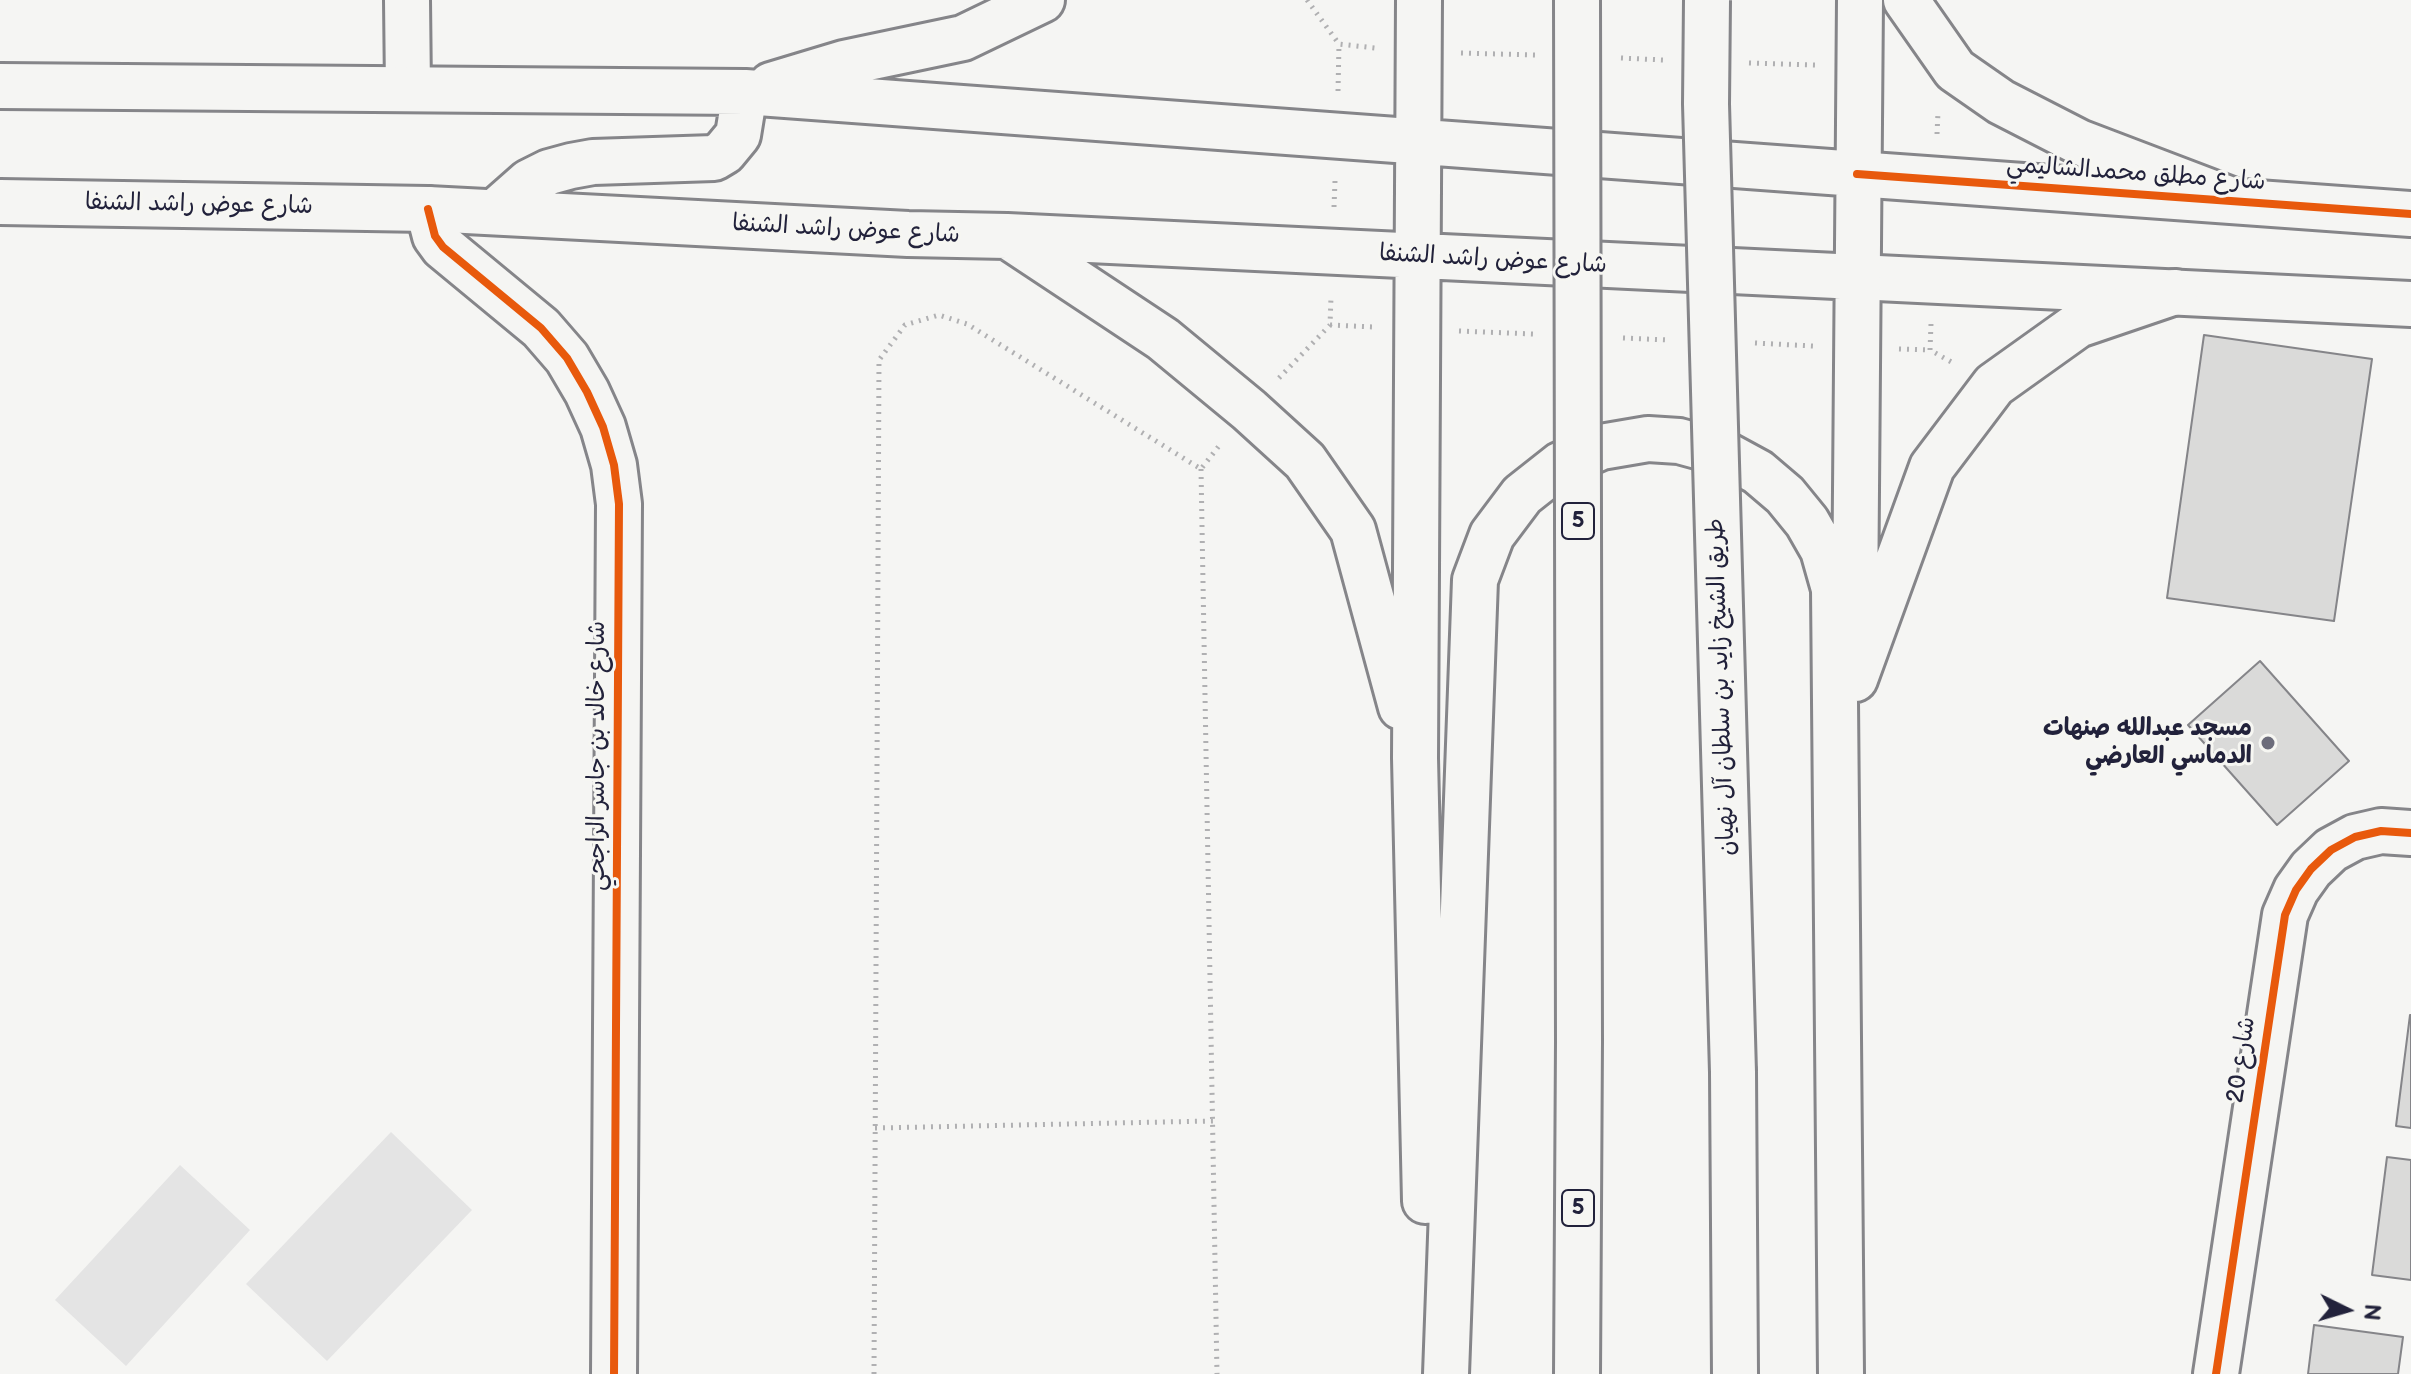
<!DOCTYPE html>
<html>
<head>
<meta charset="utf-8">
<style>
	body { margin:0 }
	#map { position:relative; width:2411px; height:1374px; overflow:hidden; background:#f5f5f3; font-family:"Balsamiq Sans",sans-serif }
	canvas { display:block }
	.north { position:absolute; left:2307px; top:1270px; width:80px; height:80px; -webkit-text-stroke:6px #f6f6f2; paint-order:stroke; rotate:95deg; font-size:22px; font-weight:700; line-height:32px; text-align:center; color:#22223b }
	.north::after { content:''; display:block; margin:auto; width:28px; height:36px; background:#22223b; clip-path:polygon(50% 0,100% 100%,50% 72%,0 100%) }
</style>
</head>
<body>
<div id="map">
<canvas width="2411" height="1374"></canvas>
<div class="north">N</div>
</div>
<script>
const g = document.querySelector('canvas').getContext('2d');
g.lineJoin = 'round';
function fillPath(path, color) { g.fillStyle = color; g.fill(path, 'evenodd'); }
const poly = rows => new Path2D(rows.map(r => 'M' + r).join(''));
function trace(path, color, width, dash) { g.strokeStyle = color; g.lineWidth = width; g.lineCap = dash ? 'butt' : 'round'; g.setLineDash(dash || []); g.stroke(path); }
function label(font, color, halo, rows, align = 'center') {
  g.font = font + ' "Balsamiq Sans","Playpen Sans Arabic",sans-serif'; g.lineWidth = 6; g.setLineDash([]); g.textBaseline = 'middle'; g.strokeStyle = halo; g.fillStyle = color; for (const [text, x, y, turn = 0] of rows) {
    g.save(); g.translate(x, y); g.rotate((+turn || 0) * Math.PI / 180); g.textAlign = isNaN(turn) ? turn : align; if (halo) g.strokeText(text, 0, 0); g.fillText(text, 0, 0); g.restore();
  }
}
fillPath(poly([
	[391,1132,472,1210,327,1361,246,1284],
	[180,1165,250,1230,126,1366,55,1300]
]), '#e4e4e4');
const building = poly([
	[2204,335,2372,359,2334,621,2167,598,2204,335],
	[2260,661,2349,761,2277,825,2188,725,2260,661],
	[2410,1015,2411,1015,2411,1128,2396,1126,2410,1015],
	[2387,1157,2411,1160,2411,1280,2372,1275,2387,1157],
	[2314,1325,2403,1337,2398,1374,2308,1374,2314,1325]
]);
fillPath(building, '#dadad9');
trace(building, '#858589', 2);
const minor = poly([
	[407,0,408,89],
	[1857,174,2411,214],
	[428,209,435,236,443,247,541,328,567,358,587,392,603,427,614,465,619,504,614,1374],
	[1857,277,2411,304],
	[2216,1374,2285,915,2296,890,2311,869,2331,850,2355,837,2381,831,2411,833]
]);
const major = poly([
	[1419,0,1415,758,1425,1201],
	[1906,0,1955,70,2001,102,2079,142,2234,201],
	[771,85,844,63,963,38,1042,0],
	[0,86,745,92,1857,174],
	[0,202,428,209,908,234,1007,236,1857,277],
	[495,212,529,182,549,172,571,166,593,162,714,158,724,152,738,135,745,92],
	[1009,237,1163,339,1249,410,1305,461,1353,530,1401,707],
	[1855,612,1860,0],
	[1855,679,1932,467,1994,385,2078,325,2175,292],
	[1446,1374,1475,580,1492,535,1522,495,1560,465,1601,447,1648,439,1679,441,1723,453,1758,472,1785,495,1807,522,1823,550,1834,589,1841,1374]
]);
const highway = poly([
	[1733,1072,1735,1374],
	[1577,1374,1579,1041]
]);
trace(minor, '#858589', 50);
trace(major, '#858589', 50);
trace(highway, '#858589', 50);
trace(poly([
	[1307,0,1339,44,1375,48],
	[1461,53,1535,55],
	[1621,58,1663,60],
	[1749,63,1815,65],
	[1338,91,1339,44],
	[1937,134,1938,112],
	[1334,207,1335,181],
	[1931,324,1930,350,1955,364],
	[1330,325,1373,327],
	[1459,331,1533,334],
	[1623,338,1669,340],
	[1755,343,1813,346],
	[1899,349,1930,350],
	[1279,378,1330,325,1331,297],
	[1201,469,1217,1374],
	[875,1128,1213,1121],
	[874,1374,879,360,905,325,939,315,967,324,1201,469,1222,442]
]), '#b0b0b2', 5, [2, 6]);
trace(minor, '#f5f5f3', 44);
trace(major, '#f5f5f3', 44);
trace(highway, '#f5f5f3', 44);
const highwayBridge = poly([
	[1577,0,1579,1041],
	[1707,0,1706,104,1733,1072]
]);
trace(highwayBridge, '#858589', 50, []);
trace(highwayBridge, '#f5f5f3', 44);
trace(poly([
	[1857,174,2411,214],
	[428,209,435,236,443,247,541,328,567,358,587,392,603,427,614,465,619,504,614,1374],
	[2216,1374,2285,915,2296,890,2311,869,2331,850,2355,837,2381,831,2411,833]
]), '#e8590c', 8);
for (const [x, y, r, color] of [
	[2268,743,8,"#6c6c7b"]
]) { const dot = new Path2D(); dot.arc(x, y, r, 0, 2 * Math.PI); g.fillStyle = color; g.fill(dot); trace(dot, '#f6f6f2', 3); }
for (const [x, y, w] of [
	[1578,521,32],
	[1578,1208,32]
]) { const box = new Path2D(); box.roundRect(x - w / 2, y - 18, w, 36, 6); g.fillStyle = '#f6f6f2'; g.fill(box); trace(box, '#22223b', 2); }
label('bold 22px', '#22223b', null, [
	["5",1578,521],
	["5",1578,1208]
]);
label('24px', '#22223b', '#f6f6f2', [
	["شارع مطلق محمدالشاليمي",2136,174,4],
	["شارع عوض راشد الشنفا",199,205,1],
	["شارع عوض راشد الشنفا",846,230,3],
	["شارع عوض راشد الشنفا",1493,260,3],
	["طريق الشيخ زايد بن سلطان آل نهيان",1722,687,-92],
	["شارع خالد بن جاسر الراجحي",598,756,-90],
	["شارع 20",2242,1060,-82]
]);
label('bold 24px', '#22223b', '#f6f6f2', [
	["مسجد عبدالله صنهات",2252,729],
	["الدماسي العارضي",2252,757]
], 'right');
</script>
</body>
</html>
